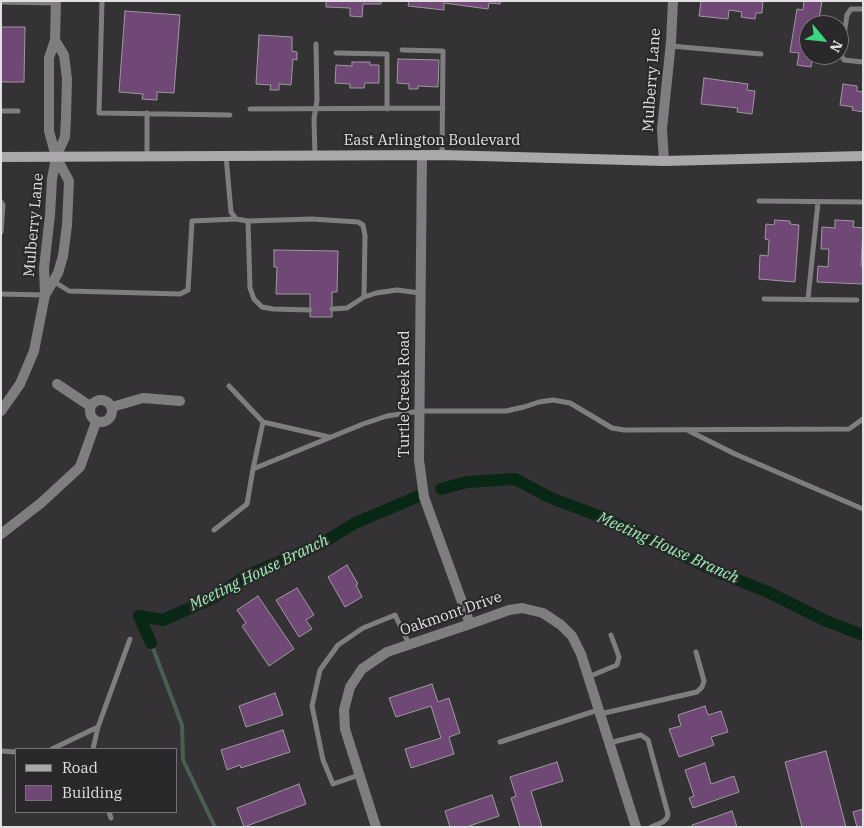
<!DOCTYPE html>
<html>
<head>
<meta charset="utf-8">
<style>
	body { margin:0 }
	#map { position:relative; width:864px; height:828px; overflow:hidden; background:#343235; font-family:"IBM Plex Serif",serif }
	canvas { display:block }
	.frame { position:absolute; inset:0; border:2px solid #e2e0e2; pointer-events:none }
	.legend { position:absolute; left:15px; top:748px; width:162px; height:65px; box-sizing:border-box; background:#2a282b; border:1px solid #747274; margin:0; padding:6px 9px; list-style:none; font-size:15px; color:#e2e0e2 }
	.legend li { display:flex; align-items:center; gap:10px; height:25px }
	.legend b { width:25px; border:1px solid #747274 }
	.north { position:absolute; left:799px; top:15px; width:50px; height:50px; box-sizing:border-box; background:#2a282b; border:1px solid #747274; border-radius:50%; rotate:118deg; font-size:14px; font-weight:700; line-height:20px; text-align:center; color:#e2e0e2 }
	.north::after { content:''; display:block; margin:auto; width:18px; height:22px; background:#3bd77e; clip-path:polygon(50% 0,100% 100%,50% 72%,0 100%) }
</style>
</head>
<body>
<div id="map">
<canvas width="864" height="828"></canvas>
<div class="frame"></div>
<ul class="legend">
<li><b style="height:6px;background:#aaa8ab"></b>Road</li>
<li><b style="height:14px;background:#704876"></b>Building</li>
</ul>
<div class="north">N</div>
</div>
<script>
const g = document.querySelector('canvas').getContext('2d');
g.lineJoin = 'round';
const poly = rows => new Path2D(rows.map(r => 'M' + r).join(''));
function trace(path, color, width, dash) { g.strokeStyle = color; g.lineWidth = width; g.lineCap = dash ? 'butt' : 'round'; g.setLineDash(dash || []); g.stroke(path); }
function fillPath(path, color) { g.fillStyle = color; g.fill(path, 'evenodd'); }
function label(font, color, halo, rows, align = 'center') {
  g.font = font + ' "IBM Plex Serif",serif'; g.lineWidth = 4.5; g.setLineDash([]); g.textBaseline = 'middle'; g.strokeStyle = halo; g.fillStyle = color; for (const [text, x, y, turn = 0] of rows) {
    g.save(); g.translate(x, y); g.rotate((+turn || 0) * Math.PI / 180); g.textAlign = isNaN(turn) ? turn : align; if (halo) g.strokeText(text, 0, 0); g.fillText(text, 0, 0); g.restore();
  }
}
trace(poly([
	[151,643,182,725,183,760,215,827]
]), '#495f52', 4);
trace(poly([
	[441,489,467,482,515,479,551,498,599,516,720,573,768,592,826,621,863,635],
	[151,643,139,616,163,620,213,598,246,576,321,544,355,523,419,496]
]), '#082815', 12);
const building = poly([
	[326,1,381,1,381,4,363,4,362,17,350,16,350,8,326,7,326,1],
	[409,1,501,1,500,4,489,3,488,9,444,3,444,10,408,6,409,1],
	[701,1,763,1,762,13,756,13,755,19,741,17,742,12,729,10,728,19,699,16,701,1],
	[804,1,822,1,818,25,809,25,809,55,813,55,811,67,797,65,799,53,790,52,797,9,803,10,804,1],
	[125,11,180,15,174,93,157,92,157,100,142,99,143,94,119,92,125,11],
	[1,27,25,27,24,82,1,82,1,27],
	[259,35,292,37,292,51,297,52,297,60,293,59,291,85,279,84,279,90,270,90,271,85,256,84,259,35],
	[398,59,439,60,438,87,418,86,418,89,409,89,409,84,397,83,398,59],
	[352,62,370,62,370,65,379,65,379,83,365,83,364,88,350,88,350,84,335,83,336,65,352,66,352,62],
	[704,78,748,84,747,90,755,91,752,114,737,112,738,108,701,104,704,78],
	[843,84,857,86,857,91,863,92,863,112,852,110,853,107,840,105,843,84],
	[775,220,790,221,790,224,799,225,795,282,759,279,760,255,768,256,769,240,765,239,766,224,774,225,775,220],
	[835,220,854,221,853,227,863,228,861,266,863,266,863,284,817,282,818,266,828,267,829,249,821,249,822,227,835,228,835,220],
	[274,250,338,251,337,292,332,292,332,317,310,317,310,294,276,294,277,267,274,267,274,250],
	[347,565,358,584,356,585,362,597,345,607,328,577,347,565],
	[297,588,314,615,306,620,312,629,299,637,276,600,297,588],
	[258,596,294,649,269,666,242,626,246,623,237,610,258,596],
	[432,684,438,702,449,698,460,733,449,737,454,754,411,768,405,749,441,738,431,706,396,717,389,698,432,684],
	[275,693,283,715,246,727,239,706,275,693],
	[705,706,708,715,721,711,728,732,711,737,714,745,679,757,669,729,681,726,678,715,705,706],
	[283,730,290,752,241,768,240,765,227,770,221,750,283,730],
	[826,751,846,827,802,827,785,762,826,751],
	[557,762,563,781,531,791,542,827,520,827,511,798,516,796,510,777,557,762],
	[705,763,711,784,734,776,739,792,693,808,689,798,694,796,685,770,705,763],
	[299,784,306,804,244,827,237,808,299,784],
	[492,795,499,816,466,827,450,827,445,811,492,795],
	[863,809,863,827,857,827,853,812,863,809],
	[732,811,737,827,692,827,692,825,732,811]
]);
fillPath(building, '#704876');
trace(building, '#9d9a9d', 1);
trace(poly([
	[102,1,99,113,230,115],
	[1,2,56,3],
	[863,9,851,9,847,15,841,55,844,60,863,62],
	[671,46,761,54],
	[402,50,443,51,442,155],
	[336,53,387,54,387,109],
	[250,109,443,108],
	[1,111,18,111],
	[226,156,231,212,236,219,248,221,312,219,358,222,363,225,365,236,364,297,376,293,397,290,420,293],
	[315,156,314,119,317,100,316,44],
	[147,157,147,113],
	[759,201,863,202],
	[1,202,3,205,1,232],
	[248,221,250,288,254,299,262,307,273,309,310,310],
	[53,281,69,291,180,294,188,290,192,221,236,219],
	[1,294,45,295],
	[764,299,857,300],
	[808,299,818,202],
	[332,309,347,308,364,297],
	[229,386,263,422],
	[689,431,735,454,863,509],
	[329,437,263,422,253,469,363,424,387,416,420,411,506,411,524,407,539,402,553,400,570,403,612,428,624,430,849,429,863,419],
	[214,530,247,504,253,469],
	[588,677,617,665,619,657,611,635],
	[600,714,697,692,702,687,704,681,696,652],
	[98,727,130,639],
	[500,742,598,710],
	[609,743,641,735,648,740,668,814,667,818,663,822,651,827],
	[52,749,98,727,93,749],
	[1,751,16,752],
	[359,775,333,784,323,760,312,706,320,670,338,645,363,628,395,615,409,644],
	[109,812,111,818]
]), '#7f7e7f', 5);
trace(poly([
	[422,155,419,460,424,497,470,624],
	[664,161,662,129,671,42,673,1],
	[45,295,58,273,63,256,67,225,69,181,56,157,49,131,49,58,55,40,56,1],
	[57,384,90,406],
	'90 411a11 11 0 1 1 22 0a11 11 0 1 1-22 0Z',
	[112,407,143,398,180,401],
	[1,411,20,384,34,351,45,295,44,268,50,215,52,179,56,157,65,137,66,117,67,79,64,55,55,40],
	[1,534,41,503,80,467,96,422],
	[376,827,345,729,344,710,350,687,362,669,387,652,470,624,509,610,522,608,543,613,561,625,572,636,581,654,636,827]
]), '#7f7e7f', 10);
trace(poly([
	[1,157,442,155,664,161,863,156]
]), '#aaa8ab', 10);
label('15px', '#e2e0e2', '#2a282b', [
	["Mulberry Lane",652,80,-86],
	["East Arlington Boulevard",432,141],
	["Mulberry Lane",34,225,-85],
	["Turtle Creek Road",405,394,-90],
	["Oakmont Drive",451,614,-19]
]);
label('italic 16px', '#9af0b4', '#2a282b', [
	["Meeting House Branch",668,548,24],
	["Meeting House Branch",259,573,-26]
]);
</script>
</body>
</html>
